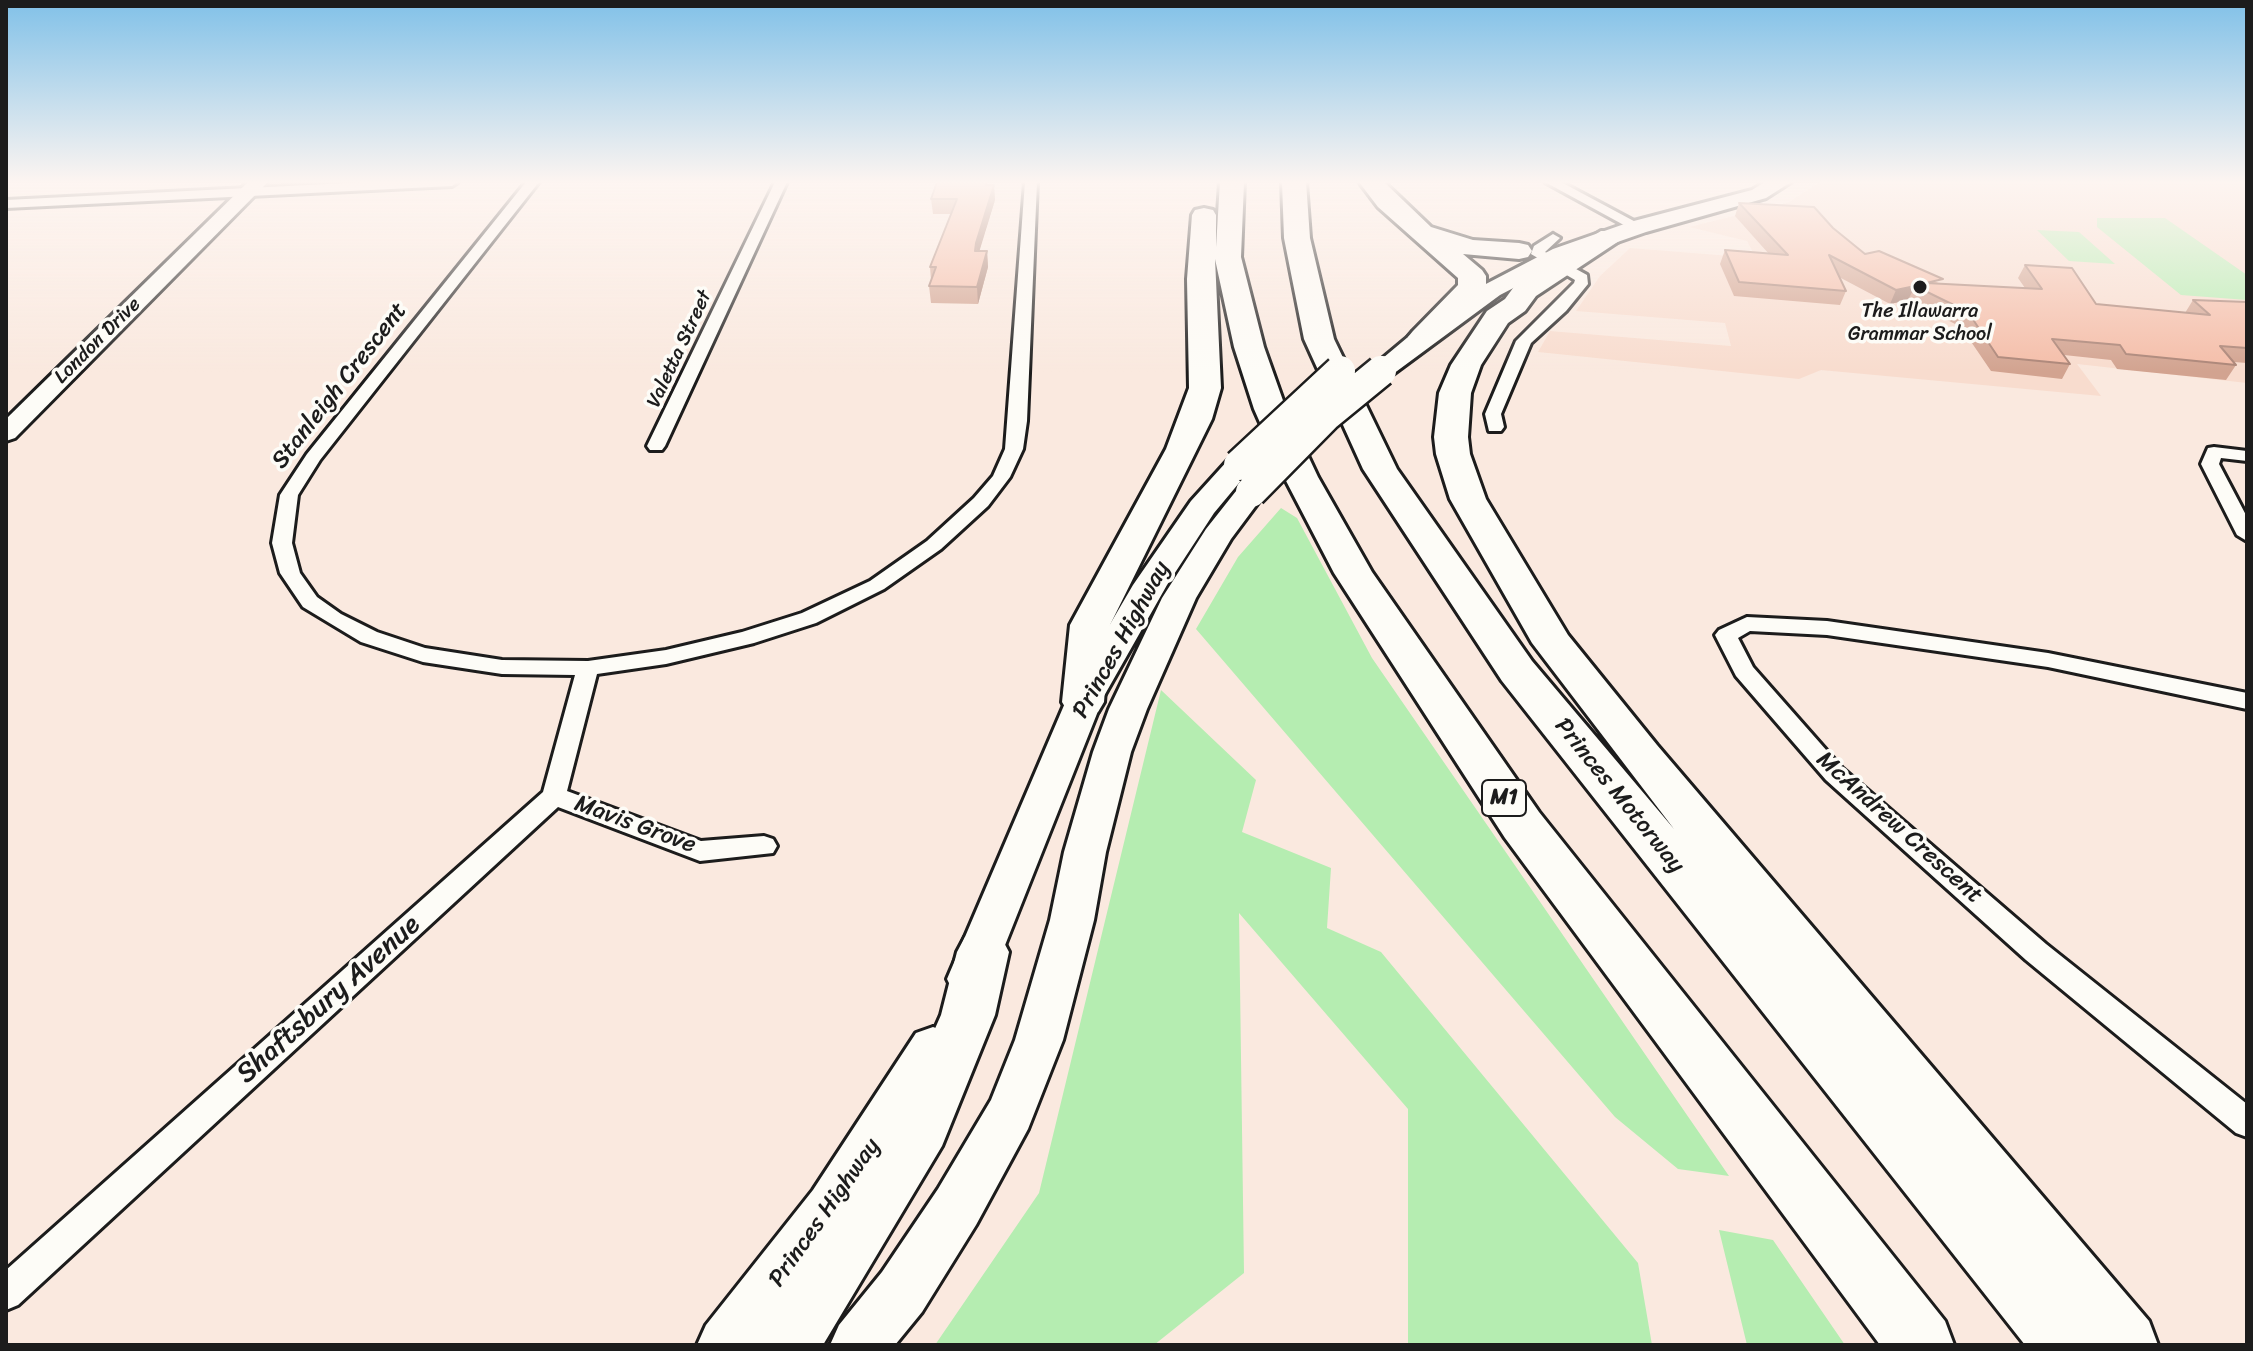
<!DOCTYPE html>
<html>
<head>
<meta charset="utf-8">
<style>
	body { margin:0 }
	#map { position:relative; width:2253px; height:1351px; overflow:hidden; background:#fae9df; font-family:Sriracha,sans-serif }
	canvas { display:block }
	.frame { position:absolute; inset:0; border:8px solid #1c1c1c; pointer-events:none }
</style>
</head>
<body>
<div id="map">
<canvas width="2253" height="1351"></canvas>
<div class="frame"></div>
</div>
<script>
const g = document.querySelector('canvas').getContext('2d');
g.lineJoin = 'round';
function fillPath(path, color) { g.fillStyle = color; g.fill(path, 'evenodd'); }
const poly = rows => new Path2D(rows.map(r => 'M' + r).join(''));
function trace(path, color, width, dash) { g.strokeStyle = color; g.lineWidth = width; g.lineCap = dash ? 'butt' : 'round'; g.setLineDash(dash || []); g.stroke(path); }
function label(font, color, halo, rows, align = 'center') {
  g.font = font + ' Sriracha,sans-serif'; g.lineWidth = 7; g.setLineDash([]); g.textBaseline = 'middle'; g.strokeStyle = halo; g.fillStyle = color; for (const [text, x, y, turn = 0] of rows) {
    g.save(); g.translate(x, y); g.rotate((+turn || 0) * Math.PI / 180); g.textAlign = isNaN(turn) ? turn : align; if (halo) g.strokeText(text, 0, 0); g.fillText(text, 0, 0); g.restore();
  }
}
fillPath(poly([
	[1820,182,2247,182,2247,383,2077,364,2101,396,1821,370,1799,379,1538,352,1550,331,1731,346,1725,323,1576,311,1600,276,1630,248,1756,258,1747,241,1689,227,1787,203]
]), '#f8dcce');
fillPath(poly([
	[2097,218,2165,218,2247,275,2247,300,2181,295,2097,227],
	[2037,230,2079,232,2115,264,2069,261],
	[1281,508,1297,518,1372,658,1729,1176,1678,1169,1615,1117,1196,629,1238,557],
	[1161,690,1256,780,1242,832,1331,868,1327,928,1381,952,1638,1263,1652,1345,1408,1345,1408,1109,1239,913,1244,1273,1154,1345,935,1345,1039,1193],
	[1719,1230,1773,1240,1845,1345,1747,1345]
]), '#b5edb1');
const street = poly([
	[368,182,458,182,452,186,6,208,6,200,368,182],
	[526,182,539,182,320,460,298,495,292,543,300,573,317,597,341,614,377,632,425,648,502,660,588,661,666,650,742,632,802,613,870,581,927,541,974,498,993,476,1005,449,1025,182,1037,182,1027,421,1023,449,1010,477,988,506,941,549,884,589,816,623,754,643,666,664,597,674,567,791,701,841,764,836,773,839,777,846,773,853,700,861,558,807,18,1305,6,1310,6,1270,543,792,575,675,502,674,423,662,361,642,303,607,280,573,272,543,280,495,307,454,526,182],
	[775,182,787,182,665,446,662,450,650,450,647,446,775,182],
	[1545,182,1561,182,1645,227,1633,230,1545,182],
	[1553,234,1560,238,1545,252,1587,275,1588,284,1566,311,1531,343,1501,414,1504,427,1501,431,1489,431,1485,414,1516,341,1574,283,1575,280,1531,254,1534,246,1553,234],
	[2214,447,2247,451,2247,461,2221,458,2219,464,2247,517,2247,541,2237,535,2201,464,2208,448,2214,447],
	[1747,617,1827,621,2048,653,2247,693,2247,709,2048,667,1827,635,1750,631,1738,638,1753,667,1842,768,2046,944,2247,1104,2247,1137,2236,1133,2026,960,1826,780,1736,676,1715,635,1719,630,1747,617]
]);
const secondary = poly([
	[248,182,268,182,15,438,6,441,6,419,248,182]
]);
const primary = poly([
	[1765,182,1791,182,1766,198,1646,232,1569,259,1500,295,1393,374,1384,376,1375,374,1371,368,1414,332,1484,285,1553,249,1630,222,1752,190,1765,182],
	[1239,456,1249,459,1254,465,1214,513,1167,585,1104,696,986,993,970,998,954,993,947,979,1068,696,1133,585,1191,501,1229,459,1239,456],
	[1251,483,1262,486,1266,492,1231,539,1196,598,1147,709,1131,752,1106,852,1094,920,1063,1040,1028,1129,976,1225,922,1312,895,1345,830,1345,839,1325,882,1272,938,1189,991,1100,1015,1040,1050,920,1064,852,1093,752,1109,709,1162,598,1206,529,1240,486,1251,483],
	[933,1027,950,1033,957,1048,950,1063,851,1226,789,1313,763,1345,697,1345,706,1325,813,1190,916,1033,933,1027]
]);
const highway = poly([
	[1220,182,1244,182,1241,257,1264,347,1286,409,1318,477,1372,572,1539,812,1945,1321,1954,1345,1880,1345,1505,838,1334,573,1284,477,1254,409,1234,347,1215,259,1221,388,1212,419,1110,625,1104,702,1098,712,1083,717,1068,712,1062,702,1070,625,1166,449,1189,388,1187,279,1192,215,1195,210,1204,208,1213,210,1216,215,1216,247,1220,182],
	[1282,182,1306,182,1310,238,1334,339,1397,469,1532,661,1674,829,1532,643,1450,499,1436,454,1434,437,1439,393,1451,365,1487,311,1505,299,1516,284,1601,231,1619,231,1623,236,1619,241,1536,296,1525,311,1508,323,1481,365,1471,393,1468,437,1470,454,1486,499,1568,635,1657,745,2149,1321,2158,1345,2025,1345,1502,681,1363,469,1304,339,1284,238,1282,182],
	[1359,182,1384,182,1431,227,1473,240,1519,243,1528,245,1532,251,1528,257,1519,259,1463,254,1482,270,1486,276,1486,287,1433,343,1423,346,1413,343,1408,337,1413,331,1458,285,1458,278,1378,207,1359,182],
	[983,930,1001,937,1009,952,995,1015,942,1146,823,1345,754,1345,763,1321,797,1263,900,1108,941,1015,957,952,965,937,983,930]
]);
trace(street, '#1c1c1c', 6);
trace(secondary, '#1c1c1c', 6);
trace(primary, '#1c1c1c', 6);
trace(highway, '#1c1c1c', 6);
fillPath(street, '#fdfcf7');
fillPath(secondary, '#fdfcf7');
fillPath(primary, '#fdfcf7');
fillPath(highway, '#fdfcf7');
const primaryBridgeFar1 = poly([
	[1378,373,1384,368]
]);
const primaryBridge = poly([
	[1239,465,1340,371],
	[1251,492,1326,416,1381,371]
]);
trace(primaryBridgeFar1, '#1c1c1c', 27, []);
trace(primaryBridge, '#1c1c1c', 35, []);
trace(primaryBridgeFar1, '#fdfcf7', 23);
trace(primaryBridge, '#fdfcf7', 30);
fillPath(poly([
	[988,185,994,185,995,200,979,251,987,251,988,267,978,304,931,303,929,286,931,280,930,267,951,214,933,214,931,199],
	[1739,203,1833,228,1865,254,1941,284,2025,288,2018,278,2025,265,2096,304,2185,313,2193,300,2247,302,2247,363,2234,362,2236,365,2226,380,2117,369,2111,360,2064,355,2070,364,2062,379,1991,371,1961,327,1908,300,1890,304,1839,277,1846,291,1840,305,1734,296,1720,264,1725,250,1769,254,1735,216]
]), '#d2a390');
fillPath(poly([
	[994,185,995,200,977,259,977,267,976,243],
	[987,251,988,267,978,304,977,287],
	[1915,286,1908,300,1890,304,1896,290]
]), '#ab8476');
const building = poly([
	[937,182,987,182,986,185,994,185,976,243,975,251,987,251,977,287,929,286,936,267,930,267,957,199,931,199,937,182],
	[1739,203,1814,207,1833,228,1865,254,1879,251,1943,279,1926,283,2042,289,2025,265,2072,268,2096,304,2210,315,2193,300,2247,302,2247,348,2220,346,2236,365,2126,354,2120,345,2052,339,2070,364,1998,357,1968,312,1915,286,1896,290,1829,255,1846,291,1739,282,1725,250,1788,255,1739,203]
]);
fillPath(building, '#f4bda8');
trace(building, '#ab8476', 2);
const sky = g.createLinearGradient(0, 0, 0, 372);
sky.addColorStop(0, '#81c1e8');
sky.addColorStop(0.49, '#fdf5f1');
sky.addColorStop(1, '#fdf5f100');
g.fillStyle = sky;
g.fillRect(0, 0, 2253, 372);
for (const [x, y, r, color] of [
	[1920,287,8,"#1c1c1c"]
]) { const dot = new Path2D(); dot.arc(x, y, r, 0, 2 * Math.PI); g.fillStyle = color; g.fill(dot); trace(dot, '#fdfcf7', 3); }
label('20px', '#1c1c1c', '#fdfcf7', [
	["The Illawarra",1920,312],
	["Grammar School",1920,335]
]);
label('20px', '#1c1c1c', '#fdfcf7', [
	["London Drive",98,341,-45],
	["Valetta Street",680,349,-65]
]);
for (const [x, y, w] of [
	[1504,798,44]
]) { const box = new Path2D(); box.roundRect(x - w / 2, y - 18, w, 36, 6); g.fillStyle = '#fdfcf7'; g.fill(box); trace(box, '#1c1c1c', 2); }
label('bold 22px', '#1c1c1c', null, [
	["M1",1504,798]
]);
label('24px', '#1c1c1c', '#fdfcf7', [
	["Stanleigh Crescent",340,386,-52],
	["Princes Highway",1122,640,-61],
	["Princes Motorway",1619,796,51],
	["Mavis Grove",635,825,20],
	["McAndrew Crescent",1899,828,42],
	["Princes Highway",825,1213,-55]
]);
label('28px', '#1c1c1c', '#fdfcf7', [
	["Shaftsbury Avenue",329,1000,-42]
]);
</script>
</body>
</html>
